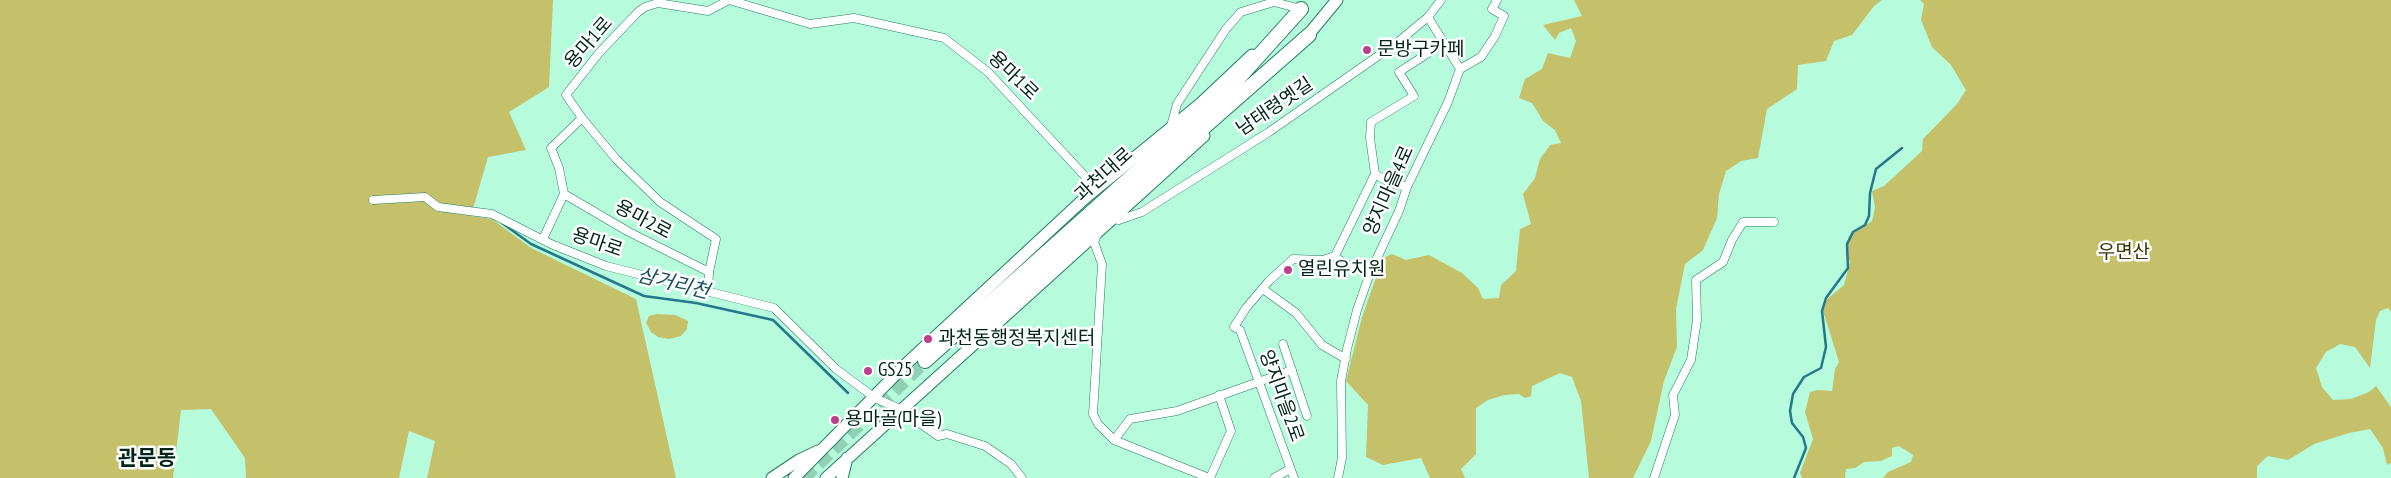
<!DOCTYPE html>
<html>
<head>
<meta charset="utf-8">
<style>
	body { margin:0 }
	canvas { display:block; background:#b6fbdc }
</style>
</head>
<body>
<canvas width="2391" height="478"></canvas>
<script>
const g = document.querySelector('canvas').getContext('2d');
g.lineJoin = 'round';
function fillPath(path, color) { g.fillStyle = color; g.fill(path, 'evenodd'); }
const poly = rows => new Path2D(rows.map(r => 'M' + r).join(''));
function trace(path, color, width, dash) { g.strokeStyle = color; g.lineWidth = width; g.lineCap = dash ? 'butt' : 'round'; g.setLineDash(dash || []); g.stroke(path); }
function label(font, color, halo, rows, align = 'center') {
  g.font = font + ' "PT Sans Narrow","Noto Sans KR",sans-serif'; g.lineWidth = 5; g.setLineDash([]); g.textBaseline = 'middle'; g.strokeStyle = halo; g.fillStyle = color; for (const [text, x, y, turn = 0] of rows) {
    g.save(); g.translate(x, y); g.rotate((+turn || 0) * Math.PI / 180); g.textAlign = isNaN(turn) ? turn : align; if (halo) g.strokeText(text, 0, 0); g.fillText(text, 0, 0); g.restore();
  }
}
fillPath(poly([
	[0,0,553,0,549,87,509,112,526,150,488,157,471,216,492,219,531,248,636,299,676,478,427,478,435,441,409,431,399,478,246,478,245,458,211,409,181,410,173,478,0,478],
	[1574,0,1882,0,1874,6,1852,35,1834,41,1826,61,1798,65,1797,89,1767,109,1758,158,1741,161,1726,171,1719,194,1717,218,1703,250,1685,264,1676,309,1677,347,1664,381,1651,441,1633,478,1589,478,1581,401,1572,377,1560,373,1532,386,1531,396,1525,398,1519,394,1504,395,1488,400,1476,408,1476,454,1461,469,1465,478,1430,478,1421,458,1383,465,1366,457,1368,405,1346,381,1362,317,1383,258,1392,254,1406,260,1429,255,1462,273,1478,288,1483,299,1499,298,1501,285,1516,271,1520,229,1531,224,1523,194,1535,178,1540,159,1550,145,1561,143,1555,130,1543,121,1532,103,1519,98,1525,79,1542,69,1548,53,1570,58,1576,41,1571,28,1559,33,1555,40,1543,25,1582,16],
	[1920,0,2391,0,2391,312,2388,308,2380,311,2376,320,2370,368,2355,347,2340,344,2326,352,2316,368,2322,387,2333,400,2351,399,2369,392,2376,386,2391,407,2391,463,2387,465,2383,448,2370,429,2349,433,2314,444,2288,460,2268,456,2257,466,2257,478,1883,478,1888,472,1911,462,1913,455,1899,446,1892,448,1892,456,1881,461,1864,462,1855,468,1846,469,1845,478,1802,478,1800,473,1813,439,1805,412,1810,392,1817,390,1832,391,1835,369,1839,362,1823,311,1825,301,1844,285,1850,262,1846,254,1849,236,1872,221,1875,208,1872,191,1884,186,1922,151,1923,139,1957,104,1966,90,1951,65,1932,47,1921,20,1924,4],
	[657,314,675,315,684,319,688,321,687,329,681,336,669,339,658,337,651,332,646,323,649,316]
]), '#c5c06a');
trace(poly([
	[502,223,531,244,644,296,696,303,773,320,848,393],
	[1794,478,1806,448,1803,437,1792,423,1790,411,1793,394,1804,377,1821,368,1826,347,1822,311,1826,298,1848,268,1847,244,1853,232,1865,225,1869,216,1870,193,1876,169,1902,148]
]), '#26778c', 2.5);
trace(poly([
	[803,478,925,361]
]), '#92d0b5', 14, [14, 7]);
const street = poly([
	[1460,69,1481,57,1495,36,1504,16,1492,9,1497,0],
	[1171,126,1177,104,1226,29,1241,12,1274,2,1301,9],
	[1407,187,1390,183,1375,174,1370,138,1371,122,1414,96,1399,72,1444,43],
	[564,194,629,232,709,272],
	[373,200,425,197,438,207,492,214,551,244,606,266,774,308,836,369,875,398,900,409,938,436,947,434,985,446,1011,464,1022,478],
	[1114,219,1119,220,1142,212,1269,132,1398,42,1428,17,1441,0],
	[1097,235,1094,242,1102,264,1093,414,1098,424,1114,440,1209,478],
	[543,239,564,194,559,168,551,148,582,118],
	[1335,256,1375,174],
	[1263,289,1296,313,1322,345,1346,359],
	[708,292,709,272,716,239,660,202,616,159,582,118,566,95,599,53,638,12,645,7,658,3,708,11,729,0,810,24,854,18,944,38,988,72,1096,188],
	[1283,344,1307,416],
	[1114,440,1130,419,1177,411,1292,370],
	[1210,478,1231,431,1219,395],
	[1274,478,1290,469],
	[1294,478,1240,330,1234,327,1246,308,1269,281,1293,259,1323,260,1335,256,1343,263,1370,273],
	[1338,478,1342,458,1341,381,1347,349,1357,310,1370,273,1399,211,1407,187,1448,102,1460,69,1428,17],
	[1654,478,1675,415,1673,395,1691,360,1697,320,1696,280,1723,262,1732,240,1743,222,1774,222]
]);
const primary = poly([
	[1304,40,1337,0],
	[772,478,799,460,818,451],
	[794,478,906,364,1085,198,1200,104,1252,55],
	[826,478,1204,136],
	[842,478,847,458]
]);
const highway = poly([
	[963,339,1309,35],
	[925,361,1227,91,1301,9]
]);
trace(street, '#1e7f5e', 9);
trace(primary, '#1e7f5e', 13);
trace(highway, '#1e7f5e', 16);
trace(street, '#fff', 8);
trace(primary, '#fff', 11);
trace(highway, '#fff', 14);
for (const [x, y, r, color] of [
	[1367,50,5,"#bd408f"],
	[1288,270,5,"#bd408f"],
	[928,339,5,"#bd408f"],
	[868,371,5,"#bd408f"],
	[835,420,5,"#bd408f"]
]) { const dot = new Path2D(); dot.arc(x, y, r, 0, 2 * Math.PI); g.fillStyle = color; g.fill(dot); trace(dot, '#fff', 2); }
label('19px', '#002619', '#fff', [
	["용마1로",589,43,-49],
	["용마1로",1013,76,44],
	["남태령옛길",1275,107,-34],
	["과천대로",1104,175,-42],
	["양지마을4로",1389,191,-66],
	["용마2로",643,220,28],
	["용마로",597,243,19],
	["양지마을2로",1281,396,70]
]);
label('19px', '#002619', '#fff', [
	["문방구카페",1377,50],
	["열린유치원",1298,270],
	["과천동행정복지센터",938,339],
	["GS25",878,371],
	["용마골(마을)",845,420]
], 'left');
label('19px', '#393507', '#fff', [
	["우면산",2124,253]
]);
label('italic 20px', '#164c5f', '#fff', [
	["삼거리천",673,284,14]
]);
label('bold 21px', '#002619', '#fff', [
	["관문동",147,459]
]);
</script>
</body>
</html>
